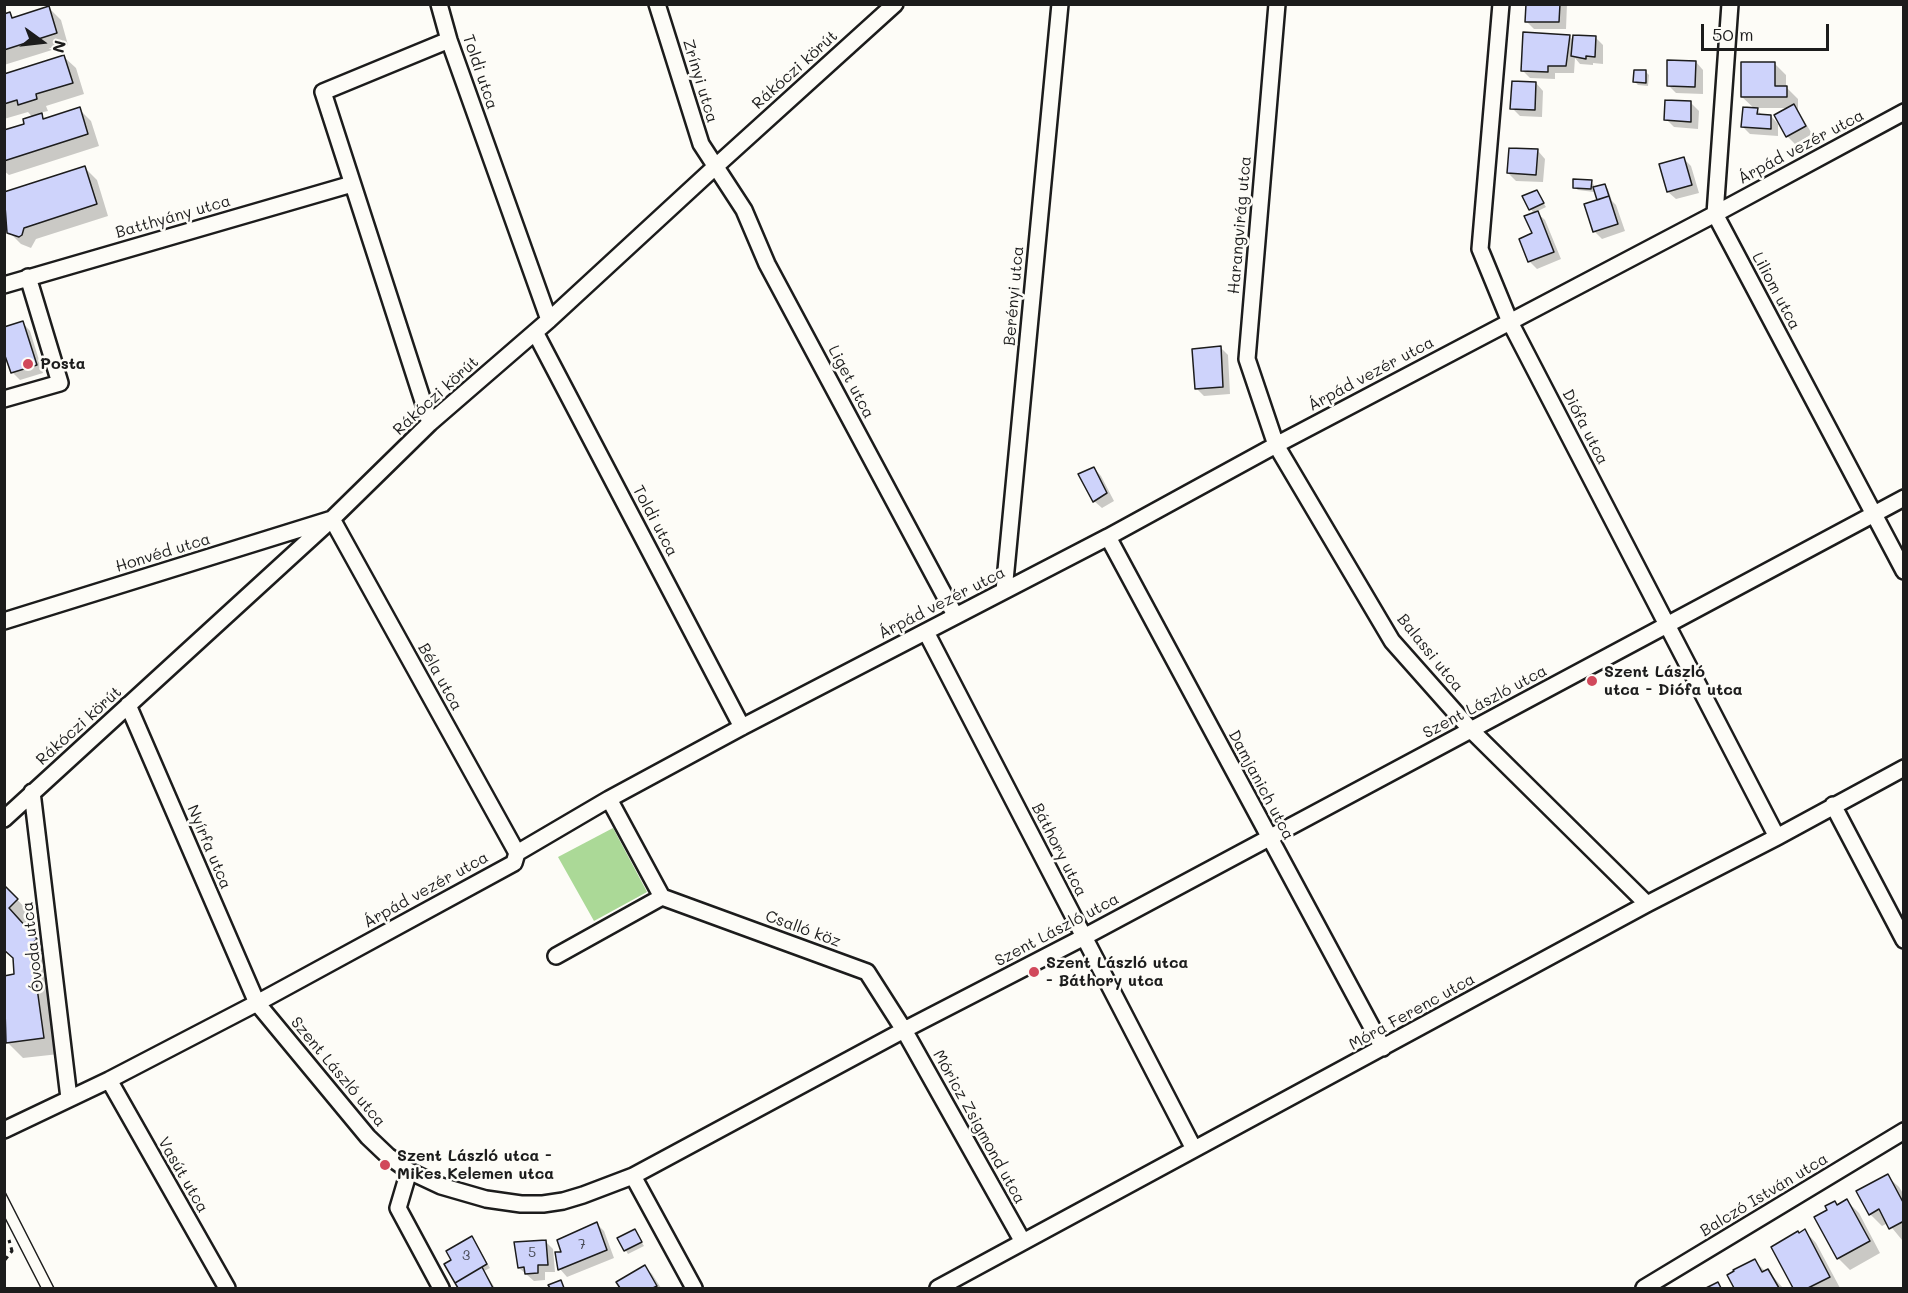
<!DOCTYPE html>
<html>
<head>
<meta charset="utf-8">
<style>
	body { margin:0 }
	#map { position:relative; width:1908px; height:1293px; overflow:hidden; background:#fdfcf7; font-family:Mali,sans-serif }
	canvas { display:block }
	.frame { position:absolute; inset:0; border:6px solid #1c1c1c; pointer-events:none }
	.north { position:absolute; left:12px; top:12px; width:60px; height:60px; -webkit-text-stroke:4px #fdfcf7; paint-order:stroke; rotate:105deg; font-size:16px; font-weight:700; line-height:24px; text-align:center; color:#1c1c1c }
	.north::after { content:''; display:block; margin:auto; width:21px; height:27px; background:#1c1c1c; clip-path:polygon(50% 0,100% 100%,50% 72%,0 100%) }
	.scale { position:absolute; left:1701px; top:24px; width:128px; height:27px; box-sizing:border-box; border:3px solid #1c1c1c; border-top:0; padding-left:8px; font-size:18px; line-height:21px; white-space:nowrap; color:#1c1c1c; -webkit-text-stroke:4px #fdfcf7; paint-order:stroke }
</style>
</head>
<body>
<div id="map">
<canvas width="1908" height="1293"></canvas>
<div class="frame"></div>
<div class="north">N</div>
<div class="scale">50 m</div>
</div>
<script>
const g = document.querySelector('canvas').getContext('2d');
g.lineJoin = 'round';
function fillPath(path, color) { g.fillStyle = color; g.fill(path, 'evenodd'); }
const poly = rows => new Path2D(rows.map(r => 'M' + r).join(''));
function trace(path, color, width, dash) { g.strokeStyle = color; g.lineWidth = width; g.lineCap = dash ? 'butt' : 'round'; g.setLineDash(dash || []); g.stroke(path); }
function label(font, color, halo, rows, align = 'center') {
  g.font = font + ' Mali,sans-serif'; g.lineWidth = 5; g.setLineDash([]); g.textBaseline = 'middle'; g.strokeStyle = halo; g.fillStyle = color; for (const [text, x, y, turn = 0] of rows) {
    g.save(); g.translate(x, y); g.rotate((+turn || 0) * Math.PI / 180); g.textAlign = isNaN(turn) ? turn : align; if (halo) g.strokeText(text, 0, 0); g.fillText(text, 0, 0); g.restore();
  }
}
fillPath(poly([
	[613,828,647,892,594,921,558,857]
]), '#abd997');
fillPath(poly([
	[1527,4,1567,4,1566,29,1534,29,1526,21],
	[49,8,61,20,68,45,4,65,4,15,9,14,14,19],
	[1569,36,1574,41,1596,38,1603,45,1603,64,1593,63,1593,65,1580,64,1575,58,1574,73,1555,73,1555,79,1530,78,1522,70],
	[64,57,76,68,84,94,46,106,48,111,39,113,46,120,79,109,91,121,99,146,9,175,4,171,4,132,26,125,33,118,28,112,4,119,4,75],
	[1696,62,1703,70,1703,94,1676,93,1668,85],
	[1774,63,1786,75,1786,87,1798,99,1798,110,1812,134,1795,144,1787,136,1789,108,1755,108,1763,116,1771,116,1778,124,1778,136,1750,134,1743,127,1756,110,1742,97],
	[1646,72,1649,75,1648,86,1638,85,1635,82],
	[1536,83,1543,91,1542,117,1520,116,1512,108],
	[1691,103,1699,111,1698,129,1674,127,1666,119],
	[1538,151,1545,159,1543,182,1516,181,1508,173],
	[1684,159,1691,166,1699,193,1676,199,1668,192],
	[85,168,97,180,108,216,36,239,31,248,21,244,9,232,9,225,4,209,4,193],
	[1591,182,1594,185,1594,192,1578,190,1574,187],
	[1605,186,1608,189,1612,201,1616,205,1625,231,1602,239,1594,231,1599,201],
	[1537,192,1546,207,1536,212,1545,220,1561,259,1537,269,1529,261,1534,234,1534,214,1524,197],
	[23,323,30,331,43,373,20,380,12,372],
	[1220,347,1228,355,1230,394,1204,396,1197,389],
	[1094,468,1101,476,1114,501,1102,508,1094,501],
	[4,886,33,916,24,925,52,955,59,1054,23,1058,7,1042,4,1018,4,977,16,976],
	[1887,1176,1899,1187,1904,1195,1902,1240,1888,1223,1882,1226,1870,1214],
	[1847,1201,1859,1213,1880,1253,1850,1270,1838,1258,1838,1206],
	[597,1224,604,1231,614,1258,567,1277,560,1269,563,1254],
	[635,1231,644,1246,628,1254,619,1239],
	[1805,1231,1816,1243,1840,1288,1794,1288,1773,1248],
	[475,1241,490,1268,484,1271,495,1288,460,1288,446,1265],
	[546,1242,553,1249,555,1272,545,1272,545,1280,534,1281,519,1268],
	[1754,1260,1766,1272,1768,1271,1783,1288,1736,1288,1729,1276],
	[645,1267,652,1274,661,1288,622,1288,618,1282]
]), '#0003');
const building = poly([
	[1526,4,1560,4,1559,22,1525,22,1526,4],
	[49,6,57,33,4,50,4,14,10,12,12,18,49,6],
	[1523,32,1570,35,1566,66,1548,66,1548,72,1521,71,1523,32],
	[1573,35,1596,36,1595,57,1586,56,1586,59,1571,56,1573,35],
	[64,55,73,83,36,94,37,99,18,105,17,100,4,104,4,74,64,55],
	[1667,60,1696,61,1695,87,1667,86,1667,60],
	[1741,62,1775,62,1775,86,1787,86,1787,97,1741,97,1741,62],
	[1634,70,1646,70,1646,83,1633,82,1634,70],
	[1512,81,1536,82,1535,110,1510,109,1512,81],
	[1665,100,1691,101,1691,122,1664,120,1665,100],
	[1794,104,1806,126,1786,137,1774,115,1794,104],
	[80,107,88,134,4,161,4,130,24,124,23,119,42,113,43,119,80,107],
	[1743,107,1758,108,1757,114,1771,115,1771,129,1741,127,1743,107],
	[1509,148,1538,149,1536,175,1507,173,1509,148],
	[1684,157,1692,185,1667,192,1659,164,1684,157],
	[85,166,97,204,24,228,22,235,19,237,7,233,4,192,85,166],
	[1573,179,1592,180,1591,189,1573,188,1573,179],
	[1605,184,1609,196,1597,200,1593,187,1605,184],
	[1537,190,1544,203,1529,210,1522,196,1537,190],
	[1609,196,1618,224,1593,232,1584,204,1609,196],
	[1538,211,1554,252,1528,262,1519,239,1532,233,1524,216,1538,211],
	[23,321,37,365,11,373,4,353,4,327,23,321],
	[1221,346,1223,387,1195,389,1192,349,1221,346],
	[1094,467,1107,493,1093,502,1078,474,1094,467],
	[4,885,18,899,9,908,37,939,31,945,44,1038,6,1043,4,976,14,974,13,958,4,950,4,885],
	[1888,1174,1904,1204,1904,1221,1889,1229,1879,1209,1869,1215,1856,1191,1888,1174],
	[1847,1199,1870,1241,1837,1259,1814,1217,1827,1210,1825,1206,1835,1201,1837,1205,1847,1199],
	[597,1222,607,1250,558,1270,555,1252,561,1252,557,1240,597,1222],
	[635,1229,642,1242,624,1251,617,1238,635,1229],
	[1805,1229,1830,1277,1808,1288,1793,1288,1771,1247,1798,1231,1799,1233,1805,1229],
	[472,1236,487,1264,455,1283,444,1264,451,1260,446,1251,472,1236],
	[546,1240,548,1265,538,1265,538,1273,525,1274,524,1267,518,1268,514,1242,546,1240],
	[1755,1259,1762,1272,1768,1269,1779,1288,1734,1288,1727,1275,1734,1271,1733,1270,1755,1259],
	[645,1265,657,1286,653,1288,620,1288,616,1282,645,1265],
	[482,1267,493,1288,458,1288,455,1283,482,1267],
	[561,1280,564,1288,550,1288,548,1285,561,1280],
	[1718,1282,1721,1288,1706,1288,1718,1282]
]);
fillPath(building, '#ced3fb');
trace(building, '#1c1c1c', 1.5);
const minor = poly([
	[439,4,449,40,549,320],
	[657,4,701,144,744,210,767,264,955,615],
	[1277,4,1247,359,1276,445,1392,641,1471,730,1647,904],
	[1501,4,1480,249,1510,322,1777,837],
	[1730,4,1715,214,1904,571],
	[4,285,352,184],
	[535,332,742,727],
	[4,399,60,383,28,277],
	[430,423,323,92,449,40],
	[1108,537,1383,1048],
	[1004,591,1060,4],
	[4,621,332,519,517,853],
	[926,632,1194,1149],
	[128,705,257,1003,368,1137,388,1156,409,1171,441,1186,486,1199,521,1204,543,1204,563,1201,583,1195,633,1176,904,1030,1084,937,1904,498],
	[32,792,69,1098],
	[609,799,662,897,867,972,904,1030,1023,1242],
	[1833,805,1904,940],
	[4,819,332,519,430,423,549,320,715,167,895,4],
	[556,956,662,897],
	[109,1080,227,1288],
	[4,1130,109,1080,257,1003,514,863,517,853,609,799,742,727,1108,537,1276,445,1715,214,1904,112],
	[409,1171,398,1208,441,1288],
	[633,1176,694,1288],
	[938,1288,1647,904,1777,837,1904,768],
	[1644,1288,1904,1131]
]);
trace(minor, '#1c1c1c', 20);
trace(poly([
	[4,1261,12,1251,9,1240]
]), '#1c1c1c', 3, [6, 4.5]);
trace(minor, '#fdfcf7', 15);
trace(poly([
	[4,1190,54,1288],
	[4,1216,41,1288]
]), '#1c1c1c', 1.5);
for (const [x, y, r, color] of [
	[28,364,6,"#d1495b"],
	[1592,681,6,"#d1495b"],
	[1034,972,6,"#d1495b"],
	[385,1165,6,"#d1495b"]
]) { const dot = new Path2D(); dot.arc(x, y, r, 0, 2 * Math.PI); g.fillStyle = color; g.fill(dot); trace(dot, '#fdfcf7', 2); }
label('14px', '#484a54', null, [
	["7",582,1245],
	["5",532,1253],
	["3",466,1256]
]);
label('16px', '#1c1c1c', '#fdfcf7', [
	["Rákóczi körút",795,70,-42],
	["Toldi utca",480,72,71],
	["Zrínyi utca",700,81,73],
	["Árpád vezér utca",1801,147,-28],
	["Batthyány utca",173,217,-16],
	["Harangvirág utca",1240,225,-85],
	["Liliom utca",1776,291,62],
	["Berényi utca",1014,296,-85],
	["Árpád vezér utca",1371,374,-28],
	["Liget utca",851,382,62],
	["Rákóczi körút",436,396,-42],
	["Diófa utca",1585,427,63],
	["Toldi utca",655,521,62],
	["Honvéd utca",163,553,-17],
	["Árpád vezér utca",942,603,-27],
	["Balassi utca",1430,653,51],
	["Béla utca",440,677,61],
	["Szent László utca",1485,702,-28],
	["Rákóczi körút",79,726,-42],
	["Damjanich utca",1261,785,62],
	["Nyírfa utca",209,847,67],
	["Báthory utca",1059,850,63],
	["Árpád vezér utca",426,890,-29],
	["Csalló köz",803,929,20],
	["Szent László utca",1057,930,-28],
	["Óvoda utca",33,947,-97],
	["Móra Ferenc utca",1412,1012,-29],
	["Szent László utca",338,1072,50],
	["Móricz Zsigmond utca",979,1127,61],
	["Vasút utca",183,1175,60],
	["Balczó István utca",1764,1195,-31]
]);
label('bold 16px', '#1c1c1c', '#fdfcf7', [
	["Posta",40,364],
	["Szent László",1604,672],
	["utca - Diófa utca",1604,690],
	["Szent László utca",1046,963],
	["- Báthory utca",1046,981],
	["Szent László utca -",397,1156],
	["Mikes Kelemen utca",397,1174]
], 'left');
</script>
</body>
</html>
